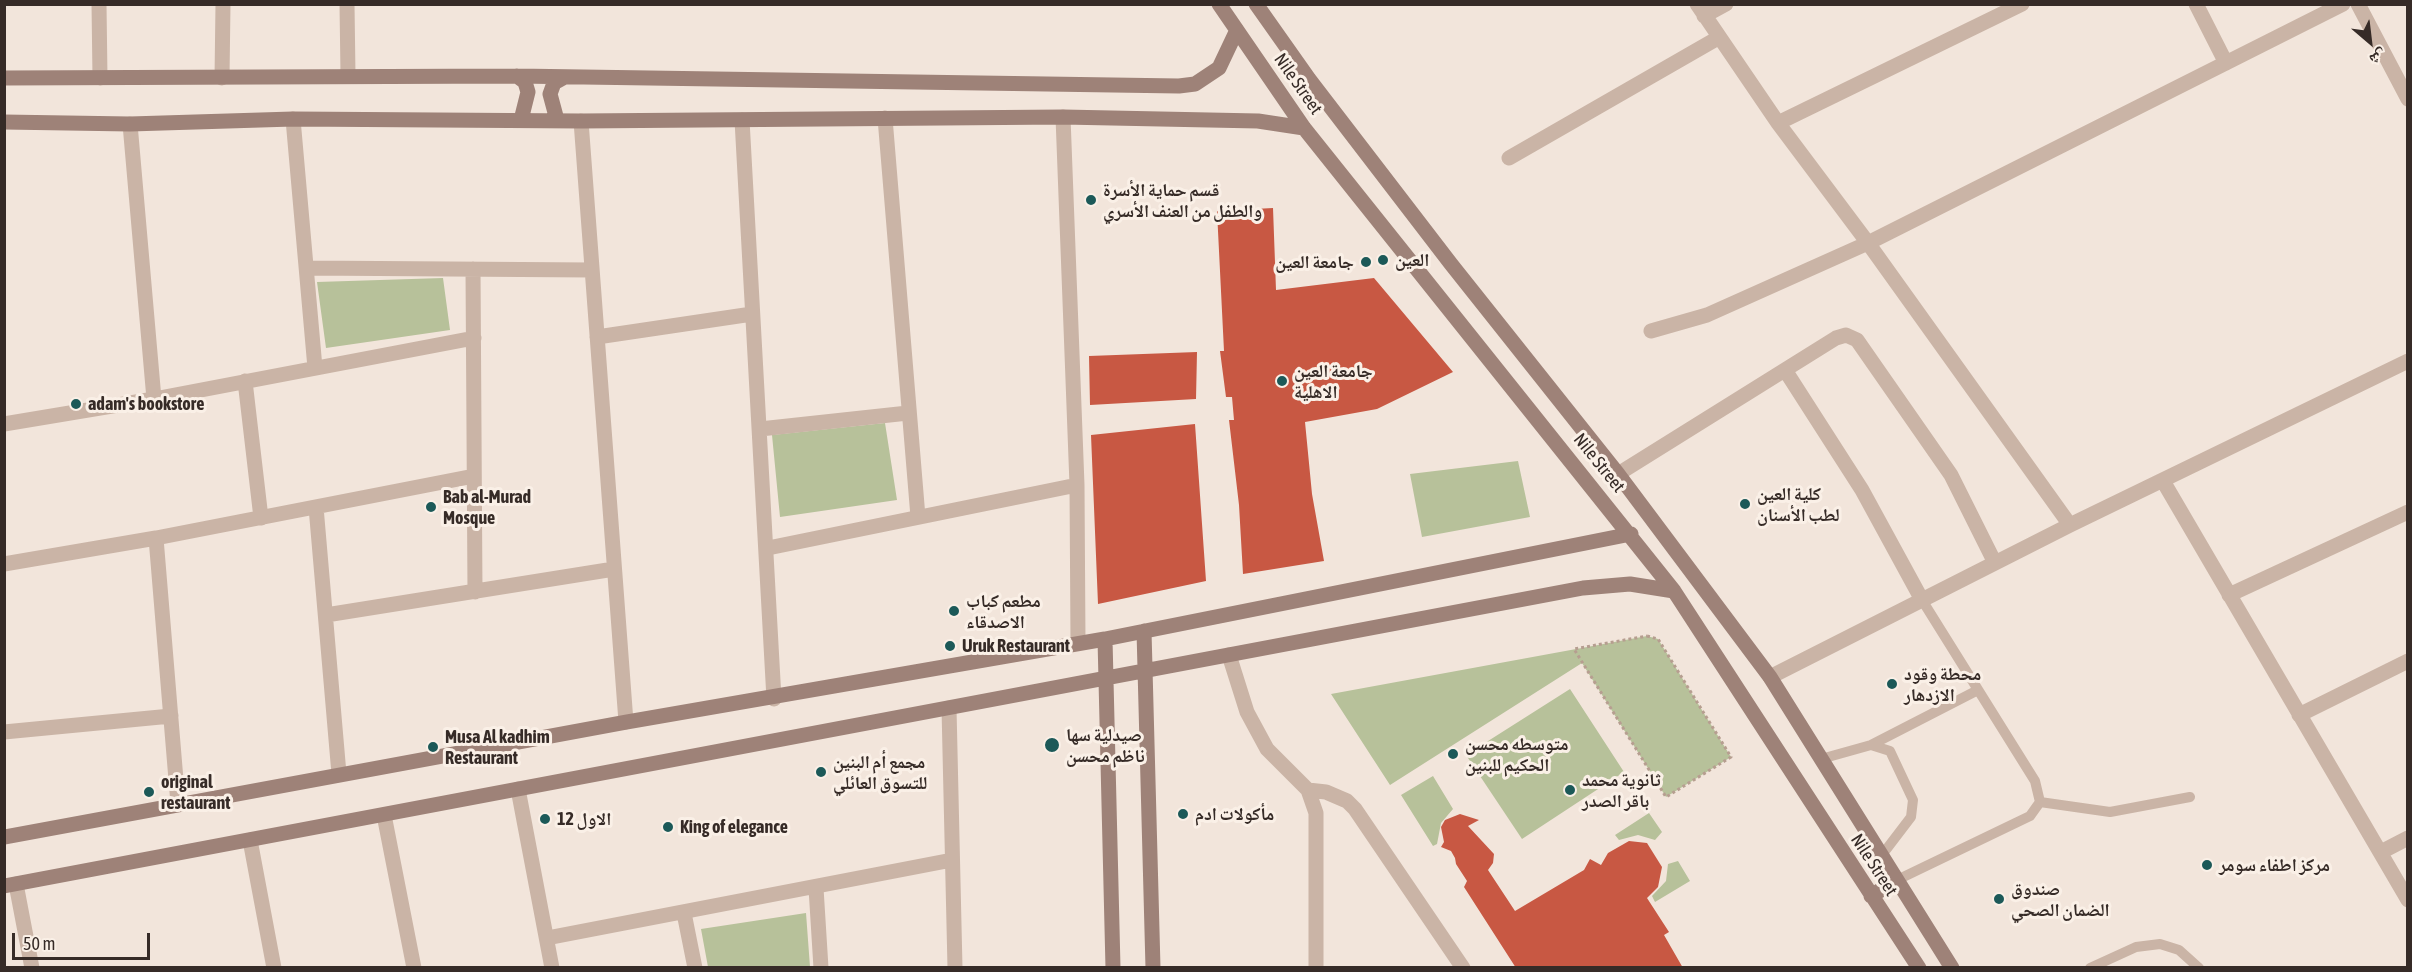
<!DOCTYPE html>
<html>
<head>
<meta charset="utf-8">
<style>
	body { margin:0 }
	#map { position:relative; width:2412px; height:972px; overflow:hidden; background:#f2e5db; font-family:"Asap Condensed","Noto Naskh Arabic",sans-serif }
	canvas { display:block }
	.frame { position:absolute; inset:0; border:6px solid #362b27; pointer-events:none }
	.north { position:absolute; left:2340px; top:12px; width:60px; height:60px; -webkit-text-stroke:4px #faf0e7; paint-order:stroke; rotate:152deg; font-size:16px; font-weight:700; line-height:24px; text-align:center; color:#362b27 }
	.north::after { content:''; display:block; margin:auto; width:21px; height:27px; background:#362b27; clip-path:polygon(50% 0,100% 100%,50% 72%,0 100%) }
	.scale { position:absolute; left:12px; top:933px; width:138px; height:27px; box-sizing:border-box; border:3px solid #362b27; border-top:0; padding-left:8px; font-size:18px; line-height:21px; white-space:nowrap; color:#362b27; -webkit-text-stroke:4px #faf0e7; paint-order:stroke }
</style>
</head>
<body>
<div id="map">
<canvas width="2412" height="972"></canvas>
<div class="frame"></div>
<div class="north">ش</div>
<div class="scale">50 m</div>
</div>
<script>
const g = document.querySelector('canvas').getContext('2d');
g.lineJoin = 'round';
function fillPath(path, color) { g.fillStyle = color; g.fill(path, 'evenodd'); }
const poly = rows => new Path2D(rows.map(r => 'M' + r).join(''));
function trace(path, color, width, dash) { g.strokeStyle = color; g.lineWidth = width; g.lineCap = dash ? 'butt' : 'round'; g.setLineDash(dash || []); g.stroke(path); }
function label(font, color, halo, rows, align = 'center') {
  g.font = font + ' "Asap Condensed","Noto Naskh Arabic",sans-serif'; g.lineWidth = 6; g.setLineDash([]); g.textBaseline = 'middle'; g.strokeStyle = halo; g.fillStyle = color; for (const [text, x, y, turn = 0] of rows) {
    g.save(); g.translate(x, y); g.rotate((+turn || 0) * Math.PI / 180); g.textAlign = isNaN(turn) ? turn : align; if (halo) g.strokeText(text, 0, 0); g.fillText(text, 0, 0); g.restore();
  }
}
fillPath(poly([
	[443,278,450,330,326,348,317,282],
	[885,423,897,500,780,517,772,435],
	[1518,461,1530,517,1422,537,1410,474],
	[1647,636,1658,639,1731,757,1666,797,1582,663,1390,785,1331,694],
	[1570,689,1624,772,1522,839,1466,755],
	[1433,776,1453,809,1441,823,1437,844,1433,846,1401,795],
	[1649,813,1662,832,1655,840,1638,835,1619,840,1615,835],
	[1678,861,1690,881,1655,902,1652,896,1666,881,1668,864],
	[806,913,810,967,708,967,701,929]
]), '#b7c19a');
fillPath(poly([
	[1273,208,1276,290,1374,278,1453,372,1377,409,1305,422,1312,494,1324,561,1243,574,1239,505,1229,420,1234,420,1232,397,1226,397,1220,351,1224,351,1217,211],
	[1197,352,1196,399,1090,405,1089,356],
	[1195,424,1206,581,1098,604,1091,435],
	[1460,814,1479,820,1468,826,1494,854,1493,863,1488,870,1515,911,1584,870,1590,859,1601,865,1608,853,1629,841,1647,843,1662,867,1658,887,1647,898,1669,932,1664,935,1683,968,1516,968,1464,887,1467,881,1456,864,1455,858,1451,851,1441,847,1444,842,1441,827,1445,820]
]), '#c85843');
trace(poly([
	[1647,636,1658,639,1731,757,1666,797,1574,649,1647,636]
]), '#b69e90', 3, [3, 3]);
trace(poly([
	[1871,745,1978,690],
	[1821,759,1871,745,1890,751,1913,800,1911,817,1882,855],
	[2040,802,2110,812,2190,797],
	[1897,880,2030,816,2040,802,2035,781,1922,600],
	[2090,968,2136,947,2160,944,2179,950,2199,968]
]), '#cab4a6', 10);
trace(poly([
	[99,4,100,78],
	[347,4,348,75],
	[1697,4,1778,123,1868,243,2070,525],
	[2196,4,2226,63],
	[2358,4,2408,99],
	[1704,16,1726,4],
	[222,78,223,4],
	[1063,117,1077,485,1078,642],
	[885,118,918,517],
	[293,119,315,368],
	[742,120,774,699],
	[581,121,626,722],
	[1778,123,2022,4],
	[130,124,154,399],
	[1509,158,1718,38],
	[307,268,592,270],
	[473,269,475,592],
	[1651,331,1707,315,1868,243,2343,4],
	[597,337,752,314],
	[1785,370,1862,490,1922,600],
	[245,381,261,518],
	[4,424,154,399,474,338],
	[760,429,908,413],
	[1618,474,1836,338,1846,335,1857,340,1951,475,1995,563],
	[2163,481,2408,900],
	[316,507,339,774],
	[156,538,178,804],
	[768,548,1077,485],
	[4,564,156,538,474,476],
	[2229,595,2408,512],
	[326,615,614,569],
	[1229,655,1247,712,1267,749,1308,790,1316,813,1316,968],
	[1770,677,2070,525,2408,361],
	[949,708,955,968],
	[2299,715,2408,661],
	[4,732,171,716],
	[518,789,552,968],
	[1308,790,1326,792,1347,801,1355,809,1463,968],
	[384,815,414,968],
	[250,840,274,968],
	[2381,852,2408,838],
	[16,884,32,968],
	[816,888,821,968],
	[684,913,695,968],
	[547,938,952,860]
]), '#cab4a6', 15);
trace(poly([
	[1219,4,1304,128,1674,591,1919,968],
	[1256,4,1309,79,1451,264,1618,474,1770,677,1952,968],
	[517,76,525,82,528,92,521,120],
	[4,78,517,76,1179,86,1195,84,1219,68,1237,30],
	[557,120,550,94,554,83,563,78],
	[4,122,130,124,293,119,581,121,1063,117,1258,121,1304,128],
	[1144,631,1153,968],
	[1105,639,1113,968],
	[4,837,626,722,1105,639,1631,534],
	[4,886,1583,588,1630,584,1674,591],
	[1871,896,1897,880]
]), '#9e8278', 15);
for (const [x, y, r, color] of [
	[1091,200,6,"#1c5958"],
	[1383,260,6,"#1c5958"],
	[1366,262,6,"#1c5958"],
	[1282,381,6,"#1c5958"],
	[76,404,6,"#1c5958"],
	[1745,504,6,"#1c5958"],
	[431,507,6,"#1c5958"],
	[954,611,6,"#1c5958"],
	[950,646,6,"#1c5958"],
	[1892,684,6,"#1c5958"],
	[1052,745,8,"#1c5958"],
	[433,747,6,"#1c5958"],
	[1453,754,6,"#1c5958"],
	[821,772,6,"#1c5958"],
	[1570,790,6,"#1c5958"],
	[149,792,6,"#1c5958"],
	[1183,814,6,"#1c5958"],
	[545,819,6,"#1c5958"],
	[668,827,6,"#1c5958"],
	[2207,865,6,"#1c5958"],
	[1999,899,6,"#1c5958"]
]) { const dot = new Path2D(); dot.arc(x, y, r, 0, 2 * Math.PI); g.fillStyle = color; g.fill(dot); trace(dot, '#faf0e7', 2); }
label('18px', '#362b27', '#faf0e7', [
	["Nile Street",1298,84,55],
	["Nile Street",1599,463,51],
	["Nile Street",1874,865,57]
]);
label('bold 18px', '#362b27', '#faf0e7', [
	["قسم حماية الأسرة",1103,190],
	["والطفل من العنف الأسري",1103,211],
	["العين",1395,260],
	["جامعة العين",1354,262,"right"],
	["جامعة العين",1294,371],
	["الاهلية",1294,392],
	["adam's bookstore",88,404],
	["كلية العين",1757,494],
	["لطب الأسنان",1757,515],
	["Bab al-Murad",443,497],
	["Mosque",443,518],
	["مطعم كباب",966,601],
	["الاصدقاء",966,622],
	["Uruk Restaurant",962,646],
	["محطة وقود",1904,674],
	["الازدهار",1904,695],
	["صيدلية سها",1066,735],
	["ناظم محسن",1066,756],
	["Musa Al kadhim",445,737],
	["Restaurant",445,758],
	["متوسطه محسن",1465,744],
	["الحكيم للبنين",1465,765],
	["مجمع أم البنين",833,762],
	["للتسوق العائلي",833,783],
	["ثانوية محمد",1582,780],
	["باقر الصدر",1582,801],
	["original",161,782],
	["restaurant",161,803],
	["مأكولات ادم",1195,814],
	["الاول 12",557,819],
	["King of elegance",680,827],
	["مركز اطفاء سومر",2219,865],
	["صندوق",2011,889],
	["الضمان الصحي",2011,910]
], 'left');
</script>
</body>
</html>
